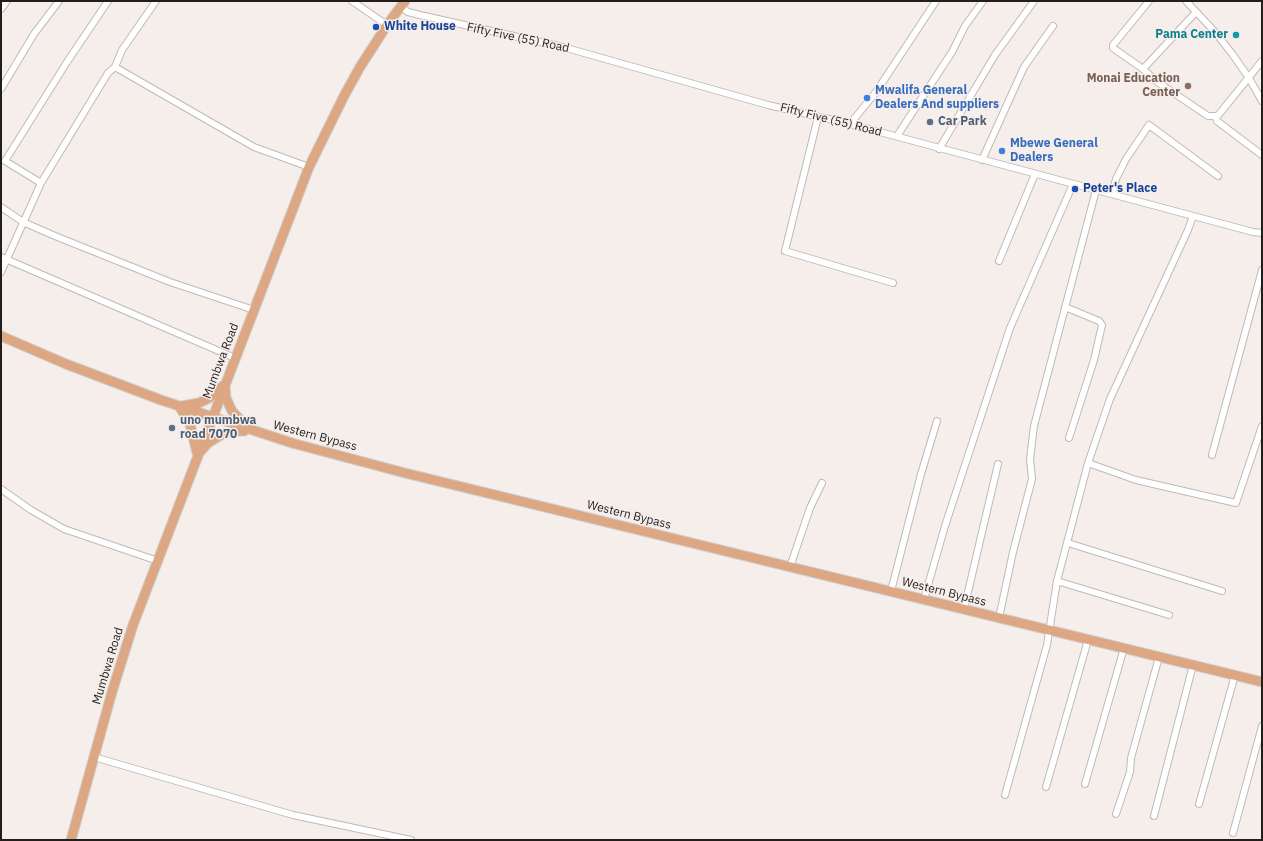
<!DOCTYPE html>
<html>
<head>
<meta charset="utf-8">
<style>
	body { margin:0 }
	#map { position:relative; width:1263px; height:841px; overflow:hidden; background:#f6eeea; font-family:"IBM Plex Sans",sans-serif }
	canvas { display:block }
	.frame { position:absolute; inset:0; border:2px solid #211e1d; pointer-events:none }
</style>
</head>
<body>
<div id="map">
<canvas width="1263" height="841"></canvas>
<div class="frame"></div>
</div>
<script>
const g = document.querySelector('canvas').getContext('2d');
g.lineJoin = 'round';
const poly = rows => new Path2D(rows.map(r => 'M' + r).join(''));
function trace(path, color, width, dash) { g.strokeStyle = color; g.lineWidth = width; g.lineCap = dash ? 'butt' : 'round'; g.setLineDash(dash || []); g.stroke(path); }
function label(font, color, halo, rows, align = 'center') {
  g.font = font + ' "IBM Plex Sans",sans-serif'; g.lineWidth = 3; g.setLineDash([]); g.textBaseline = 'middle'; g.strokeStyle = halo; g.fillStyle = color; for (const [text, x, y, turn = 0] of rows) {
    g.save(); g.translate(x, y); g.rotate((+turn || 0) * Math.PI / 180); g.textAlign = isNaN(turn) ? turn : align; if (halo) g.strokeText(text, 0, 0); g.fillText(text, 0, 0); g.restore();
  }
}
const minor = poly([
	[352,1,387,25],
	[1149,1,1113,45,1113,48,1143,69,1156,81,1208,116,1217,116],
	[1186,1,1215,32,1233,55,1249,78,1262,101],
	[400,6,408,12,420,15,563,47,768,105,850,124,1253,232,1262,233],
	[1,9,7,1],
	[1262,61,1216,118,1217,121,1262,155],
	[115,67,122,50,156,1],
	[1143,69,1196,12],
	[1,89,34,34,59,1],
	[818,117,785,251,893,283],
	[850,124,876,92,936,1],
	[897,136,952,52,965,26,983,1],
	[939,149,995,55,1034,1],
	[982,160,1024,67,1053,26],
	[41,183,5,161,67,62,108,1],
	[1112,193,1116,179,1126,159,1149,125,1218,176],
	[1,207,23,222,55,236,170,282,254,310],
	[1193,216,1188,230,1110,399,1088,463,1136,480,1236,503,1262,426],
	[1,257,235,358],
	[999,261,1035,174],
	[1,272,41,183,108,73,115,67,254,147,309,167],
	[1065,307,1099,321,1102,325,1094,360,1069,438],
	[1212,455,1262,270],
	[1,489,31,510,64,529,158,561],
	[1068,543,1222,591],
	[790,567,810,508,822,483],
	[1057,581,1169,615],
	[891,591,921,474,937,421],
	[924,599,945,526,1010,328,1073,184],
	[964,609,998,464],
	[999,618,1013,552,1032,479,1030,459,1034,426,1096,190],
	[94,757,293,815,411,840],
	[1085,784,1124,648],
	[1046,787,1088,640],
	[1005,795,1047,645,1057,581,1088,463],
	[1199,804,1235,675],
	[1116,814,1130,772,1131,758,1159,657],
	[1154,816,1193,665],
	[1233,833,1262,726]
]);
const primary = poly([
	[1,336,66,364,161,400,292,443,405,473,1262,682],
	[225,387,226,398,232,411,247,427],
	[179,406,190,424,197,453],
	[182,406,199,403,209,398,223,386],
	[201,451,208,443,221,435,235,431,244,431],
	[71,840,112,692,133,625,309,167,344,96,360,67,387,25,405,1]
]);
trace(minor, '#c1b9b5', 8);
trace(primary, '#cececd', 11);
trace(minor, '#fff', 6);
trace(primary, '#dca782', 9);
for (const [x, y, r, color] of [
	[376,27,4,"#1a4fb4"],
	[1236,35,4,"#0f9aa8"],
	[1188,86,4,"#8d6e63"],
	[867,98,4,"#3f7fe0"],
	[930,122,4,"#5c6f8a"],
	[1002,151,4,"#3f7fe0"],
	[1075,189,4,"#1a4fb4"],
	[172,428,4,"#5c6f8a"]
]) { const dot = new Path2D(); dot.arc(x, y, r, 0, 2 * Math.PI); g.fillStyle = color; g.fill(dot); trace(dot, '#f6eeea', 1.5); }
label('bold 12px', '#164399', '#f6eeea', [
	["White House",384,27],
	["Peter's Place",1083,189]
], 'left');
label('bold 12px', '#0d838f', '#f6eeea', [
	["Pama Center",1228,35]
], 'right');
label('12px', '#211e1d', '#f6eeea', [
	["Fifty Five (55) Road",518,38,12],
	["Fifty Five (55) Road",831,120,14],
	["Mumbwa Road",221,361,-69],
	["Western Bypass",315,436,15],
	["Western Bypass",629,515,14],
	["Western Bypass",944,592,14],
	["Mumbwa Road",108,666,-73]
]);
label('bold 12px', '#785e54', '#f6eeea', [
	["Monai Education",1180,79],
	["Center",1180,93]
], 'right');
label('bold 12px', '#366cbe', '#f6eeea', [
	["Mwalifa General",875,91],
	["Dealers And suppliers",875,105],
	["Mbewe General",1010,144],
	["Dealers",1010,158]
], 'left');
label('bold 12px', '#4e5e75', '#f6eeea', [
	["Car Park",938,122],
	["uno mumbwa",180,421],
	["road 7070",180,435]
], 'left');
</script>
</body>
</html>
